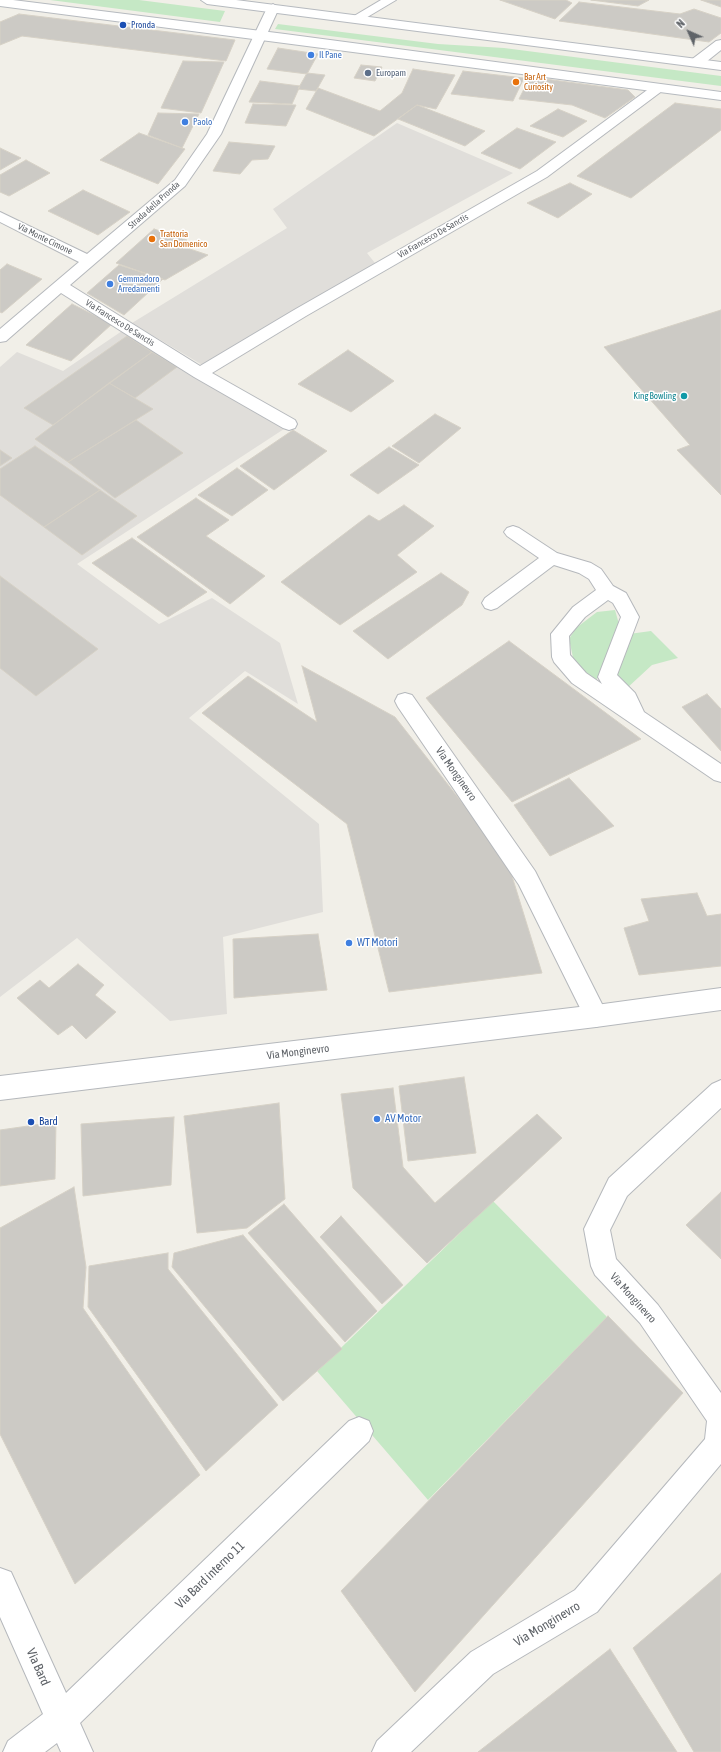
<!DOCTYPE html>
<html>
<head>
<meta charset="utf-8">
<style>
	body { margin:0 }
	#map { position:relative; width:721px; height:1752px; overflow:hidden; background:#f1efe8; font-family:"Asap Condensed",sans-serif }
	canvas { display:block }
	.north { position:absolute; left:669px; top:12px; width:40px; height:40px; -webkit-text-stroke:3px #fff; paint-order:stroke; rotate:315deg; font-size:11px; font-weight:700; line-height:16px; text-align:center; color:#5f6368 }
	.north::after { content:''; display:block; margin:auto; width:14px; height:18px; background:#5f6368; clip-path:polygon(50% 0,100% 100%,50% 72%,0 100%) }
</style>
</head>
<body>
<div id="map">
<canvas width="721" height="1752"></canvas>
<div class="north">N</div>
</div>
<script>
const g = document.querySelector('canvas').getContext('2d');
g.lineJoin = 'round';
function fillPath(path, color) { g.fillStyle = color; g.fill(path, 'evenodd'); }
const poly = rows => new Path2D(rows.map(r => 'M' + r).join(''));
function trace(path, color, width, dash) { g.strokeStyle = color; g.lineWidth = width; g.lineCap = dash ? 'butt' : 'round'; g.setLineDash(dash || []); g.stroke(path); }
function label(font, color, halo, rows, align = 'center') {
  g.font = font + ' "Asap Condensed",sans-serif'; g.lineWidth = 3; g.setLineDash([]); g.textBaseline = 'middle'; g.strokeStyle = halo; g.fillStyle = color; for (const [text, x, y, turn = 0] of rows) {
    g.save(); g.translate(x, y); g.rotate((+turn || 0) * Math.PI / 180); g.textAlign = isNaN(turn) ? turn : align; if (halo) g.strokeText(text, 0, 0); g.fillText(text, 0, 0); g.restore();
  }
}
fillPath(poly([
	[397,123,513,173,367,253,375,263,204,366,132,323,287,228,273,209],
	[122,331,284,429,77,564,159,624,212,598,280,643,298,704,245,671,189,718,319,824,323,912,223,937,227,1014,170,1021,77,938,0,997,0,367,17,352,63,371]
]), '#e0deda');
fillPath(poly([
	[50,0,139,0,225,11,220,22],
	[278,24,438,44,504,48,721,76,721,86,275,29],
	[615,610,619,624,596,681,574,662,569,639,576,628,597,612],
	[651,631,678,658,652,665,626,689,615,671,629,634],
	[493,1201,607,1317,428,1500,317,1371]
]), '#c5e8c5');
const building = poly([
	[500,0,566,0,572,3,555,19,500,0],
	[591,0,649,0,638,6,591,0],
	[701,0,721,0,721,7,701,0],
	[579,2,680,14,694,9,721,18,721,33,709,42,559,21,579,2],
	[19,14,235,40,226,61,22,36,0,45,0,22,19,14],
	[278,48,318,54,307,74,267,69,278,48],
	[183,61,224,62,201,113,161,108,183,61],
	[361,65,382,67,375,81,354,78,361,65],
	[413,69,455,75,436,109,417,105,374,136,306,109,318,88,380,111,402,93,413,69],
	[463,71,524,78,513,101,451,94,463,71],
	[307,73,325,75,316,91,298,89,307,73],
	[530,77,628,90,635,97,605,118,572,105,519,99,530,77],
	[260,81,300,86,292,104,249,102,260,81],
	[675,103,721,109,721,130,631,198,577,176,675,103],
	[253,104,296,105,286,126,245,123,253,104],
	[417,105,485,131,465,146,398,119,417,105],
	[558,109,587,121,563,137,530,126,558,109],
	[158,113,199,114,182,148,148,135,158,113],
	[517,128,556,142,520,169,481,153,517,128],
	[139,133,185,149,158,184,100,160,139,133],
	[229,142,275,146,268,159,252,160,240,174,213,171,229,142],
	[0,148,21,158,0,170,0,148],
	[26,160,50,173,9,196,0,192,0,175,26,160],
	[570,183,592,194,558,218,527,203,570,183],
	[83,190,130,212,98,235,48,211,83,190],
	[154,229,187,240,181,246,208,255,165,280,116,263,154,229],
	[7,264,42,279,2,313,0,312,0,270,7,264],
	[119,265,163,279,124,315,87,293,119,265],
	[72,304,112,324,71,361,26,345,72,304],
	[721,310,721,495,677,450,690,445,604,347,721,310],
	[127,336,152,352,53,425,24,408,127,336],
	[348,350,394,381,351,412,298,384,348,350],
	[152,352,177,367,135,398,109,383,152,352],
	[109,383,153,409,68,462,35,439,109,383],
	[435,414,461,428,419,463,392,446,435,414],
	[136,420,183,453,115,498,68,462,136,420],
	[293,430,327,451,274,490,240,466,293,430],
	[35,446,100,490,44,527,0,495,0,469,35,446],
	[389,447,419,465,378,494,350,475,389,447],
	[0,450,12,458,0,466,0,450],
	[237,468,268,490,232,516,198,495,237,468],
	[100,490,137,516,82,555,44,527,100,490],
	[196,498,229,520,206,536,265,576,230,604,137,537,196,498],
	[404,505,434,526,397,555,417,572,340,625,281,582,369,515,379,521,404,505],
	[132,538,207,592,168,617,92,563,132,538],
	[441,573,469,592,462,605,388,659,353,631,441,573],
	[0,576,98,649,36,696,0,668,0,576],
	[509,641,641,739,512,802,426,698,509,641],
	[302,666,395,717,507,860,542,973,389,992,347,824,202,713,248,676,317,722,302,666],
	[707,694,721,709,721,751,682,707,707,694],
	[569,778,614,826,550,856,514,805,569,778],
	[697,893,707,916,721,914,721,966,639,975,624,928,649,921,641,899,697,893],
	[318,934,327,990,234,998,233,939,318,934],
	[78,964,104,985,95,995,116,1012,86,1039,72,1025,58,1035,17,998,40,980,49,988,78,964],
	[464,1077,476,1153,408,1161,399,1086,464,1077],
	[393,1088,403,1167,435,1203,537,1114,562,1138,427,1263,353,1188,341,1094,393,1088],
	[279,1103,285,1199,247,1228,197,1233,184,1116,279,1103],
	[174,1117,171,1185,83,1196,81,1124,174,1117],
	[56,1122,55,1179,0,1186,0,1130,56,1122],
	[74,1187,86,1267,83,1308,200,1475,75,1584,0,1434,0,1228,74,1187],
	[721,1192,721,1259,686,1225,721,1192],
	[284,1204,377,1311,345,1342,248,1233,284,1204],
	[341,1216,403,1285,382,1304,320,1237,341,1216],
	[243,1235,342,1349,283,1401,172,1267,174,1253,243,1235],
	[168,1253,168,1269,278,1405,206,1471,88,1307,89,1266,168,1253],
	[608,1316,683,1393,415,1692,341,1591,608,1316],
	[721,1573,721,1752,694,1752,633,1648,721,1573],
	[610,1649,677,1752,478,1752,610,1649]
]);
fillPath(building, '#cccac5');
trace(building, '#d6d1c6', 1);
const service = poly([
	[513,526,519,528,557,553,591,563,601,569,613,586,626,593,639,617,617,675,635,693,644,712,721,764,721,782,714,780,572,683,554,662,552,657,551,634,573,607,596,590,589,579,579,573,554,565,497,608,491,610,485,608,482,603,485,598,539,558,507,536,504,532,507,528,513,526],
	[608,600,613,603,621,617,598,677,602,684,586,673,570,655,569,636,585,617,608,600]
]);
const minor = poly([
	[381,0,396,0,359,22,351,22,349,19,381,0],
	[273,4,279,8,221,134,185,186,70,285,200,366,294,310,537,171,654,85,664,85,666,88,547,177,306,316,212,373,295,420,297,424,295,428,289,430,283,428,194,377,61,293,6,341,0,342,0,329,79,262,0,222,0,212,87,254,175,180,207,134,267,8,273,4],
	[721,40,721,50,701,66,691,66,690,63,691,60,716,41,721,40],
	[405,693,412,695,535,871,604,1008,608,1016,604,1024,596,1027,588,1024,519,885,398,707,395,701,398,695,405,693],
	[721,1080,721,1108,627,1196,610,1230,616,1259,658,1305,721,1393,721,1464,597,1612,493,1674,411,1752,372,1752,377,1741,471,1652,575,1590,705,1439,707,1421,640,1323,595,1275,591,1266,584,1229,609,1178,712,1084,721,1080],
	[359,1417,369,1421,373,1431,369,1441,80,1723,93,1752,61,1752,57,1743,45,1752,3,1752,8,1741,43,1714,0,1617,0,1568,11,1572,66,1693,349,1421,359,1417]
]);
const tertiary = poly([
	[721,988,721,1010,596,1027,0,1100,0,1076,596,1005,721,988]
]);
const secondary = poly([
	[0,0,13,0,285,34,721,92,721,100,0,6,0,0],
	[201,0,236,0,721,62,721,70,207,4,201,0]
]);
trace(service, '#b5b8bc', 2);
trace(minor, '#b5b8bc', 2);
trace(tertiary, '#b5b8bc', 2);
trace(secondary, '#b6babf', 2);
fillPath(service, '#fff');
fillPath(minor, '#fff');
fillPath(tertiary, '#fff');
fillPath(secondary, '#fff');
for (const [x, y, r, color] of [
	[123,25,4,"#1a4fb4"],
	[311,55,4,"#3f7fe0"],
	[368,73,4,"#5c6f8a"],
	[516,82,4,"#e8710a"],
	[185,122,4,"#3f7fe0"],
	[152,239,4,"#e8710a"],
	[110,284,4,"#3f7fe0"],
	[684,396,4,"#0f9aa8"],
	[349,943,4,"#3f7fe0"],
	[377,1119,4,"#3f7fe0"],
	[31,1122,4,"#1a4fb4"]
]) { const dot = new Path2D(); dot.arc(x, y, r, 0, 2 * Math.PI); g.fillStyle = color; g.fill(dot); trace(dot, '#fff', 1.5); }
label('9px', '#164399', '#fff', [
	["Pronda",131,25]
], 'left');
label('9px', '#366cbe', '#fff', [
	["Il Pane",319,55],
	["Paolo",193,122],
	["Gemmadoro",118,279],
	["Arredamenti",118,289]
], 'left');
label('9px', '#4e5e75', '#fff', [
	["Europam",376,73]
], 'left');
label('9px', '#c56008', '#fff', [
	["Bar Art",524,77],
	["Curiosity",524,87],
	["Trattoria",160,234],
	["San Domenico",160,244]
], 'left');
label('9px', '#5f6368', '#fff', [
	["Strada della Pronda",154,205,-42],
	["Via Francesco De Sanctis",433,236,-30],
	["Via Monte Cimone",45,239,26],
	["Via Francesco De Sanctis",120,323,32]
]);
label('9px', '#0d838f', '#fff', [
	["King Bowling",676,396]
], 'right');
label('11px', '#5f6368', '#fff', [
	["Via Monginevro",456,774,55],
	["Via Monginevro",298,1052,-7],
	["Via Monginevro",633,1298,48]
]);
label('11px', '#366cbe', '#fff', [
	["WT Motori",357,943],
	["AV Motor",385,1119]
], 'left');
label('11px', '#164399', '#fff', [
	["Bard",39,1122]
], 'left');
label('13px', '#5f6368', '#fff', [
	["Via Bard interno 11",210,1575,-44],
	["Via Monginevro",547,1624,-31],
	["Via Bard",38,1667,66]
]);
</script>
</body>
</html>
